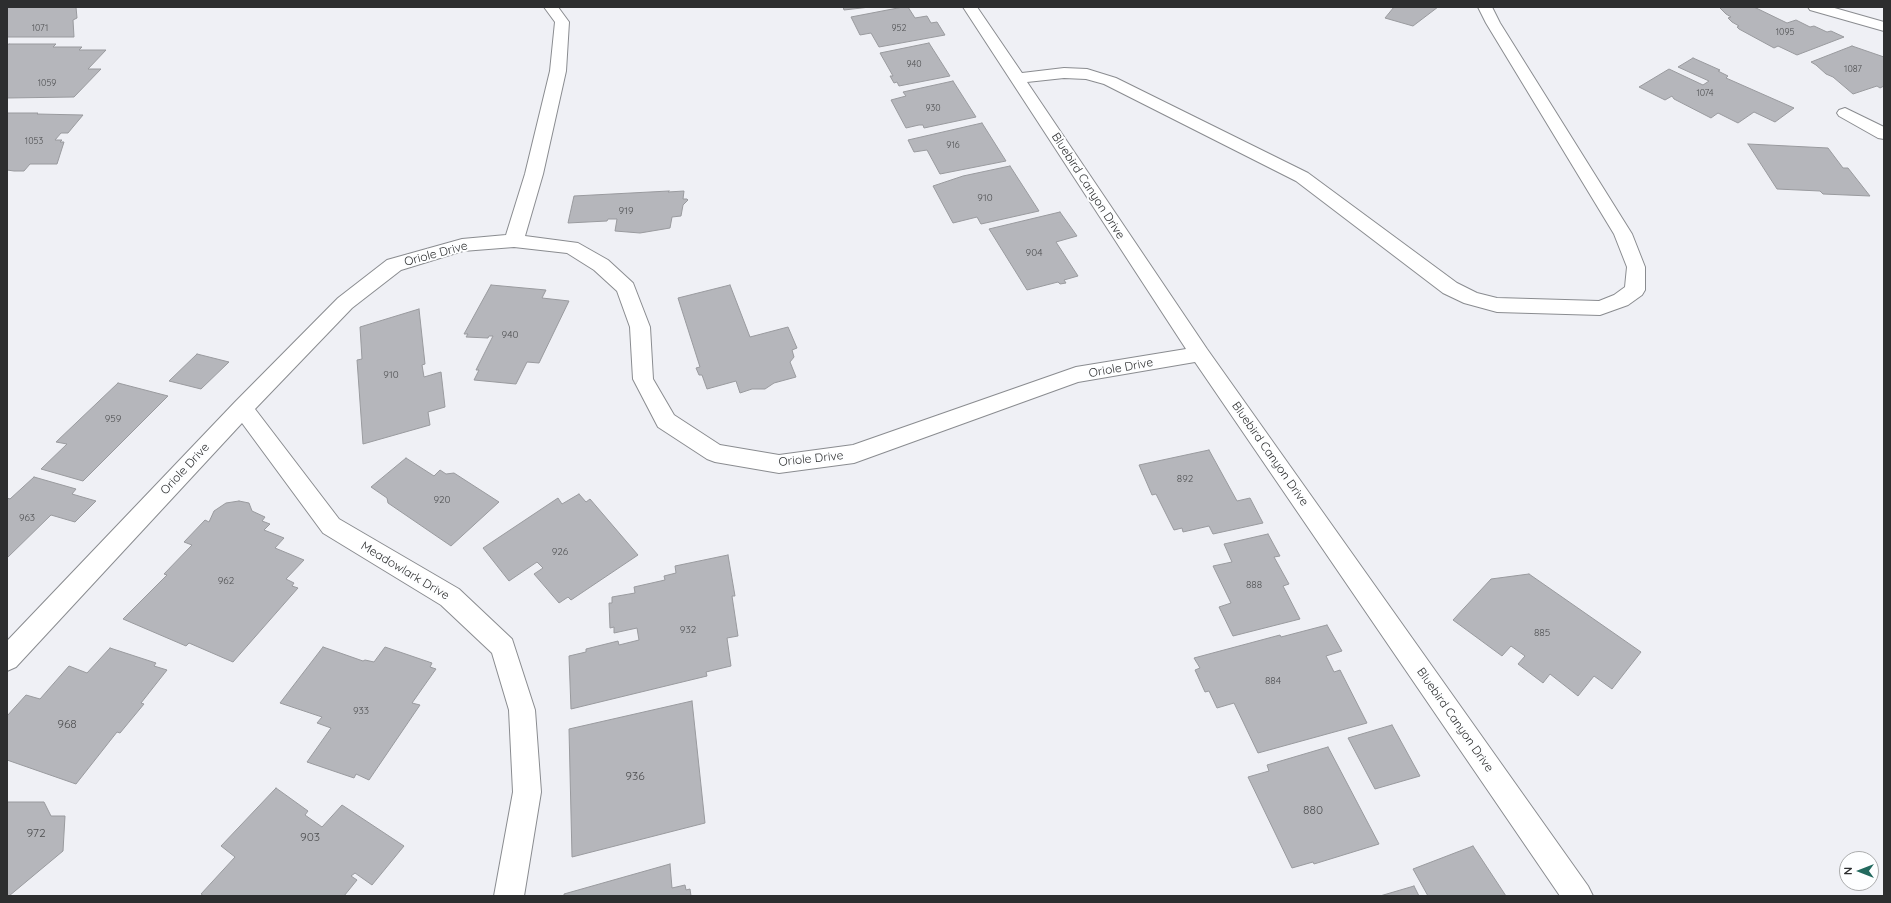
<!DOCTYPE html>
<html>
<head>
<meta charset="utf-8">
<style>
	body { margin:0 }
	#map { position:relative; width:1891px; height:903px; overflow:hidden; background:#eff0f5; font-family:Quicksand,sans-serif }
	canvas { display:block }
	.frame { position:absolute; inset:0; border:8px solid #2d2e2f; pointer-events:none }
	.north { position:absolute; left:1839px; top:851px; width:40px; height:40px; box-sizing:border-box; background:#fdfeff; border:1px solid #aaabac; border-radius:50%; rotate:270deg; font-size:11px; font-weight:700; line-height:16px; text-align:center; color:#2d2e2f }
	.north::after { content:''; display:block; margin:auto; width:14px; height:18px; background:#22695e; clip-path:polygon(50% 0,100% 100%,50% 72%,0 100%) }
</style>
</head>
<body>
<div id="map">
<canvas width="1891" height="903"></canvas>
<div class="frame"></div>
<div class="north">N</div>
</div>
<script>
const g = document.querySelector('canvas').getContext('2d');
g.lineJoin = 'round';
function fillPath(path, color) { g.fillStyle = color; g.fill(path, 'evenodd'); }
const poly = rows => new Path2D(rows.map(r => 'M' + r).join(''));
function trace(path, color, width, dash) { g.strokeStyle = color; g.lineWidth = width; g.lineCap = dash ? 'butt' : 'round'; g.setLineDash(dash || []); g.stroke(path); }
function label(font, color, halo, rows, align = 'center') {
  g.font = font + ' Quicksand,sans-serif'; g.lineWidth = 4; g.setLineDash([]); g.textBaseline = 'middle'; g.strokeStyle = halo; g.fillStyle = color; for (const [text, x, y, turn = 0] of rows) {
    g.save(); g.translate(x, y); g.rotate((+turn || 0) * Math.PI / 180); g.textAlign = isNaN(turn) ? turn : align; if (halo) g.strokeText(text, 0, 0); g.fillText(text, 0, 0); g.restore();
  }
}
const building = poly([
	[7,7,76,7,77,18,73,20,74,37,7,37,7,7],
	[843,7,870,7,844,10,843,7],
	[903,7,908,7,915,18,927,16,931,23,937,22,945,35,879,47,871,33,860,35,851,17,903,7],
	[1394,7,1438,7,1413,26,1385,18,1394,7],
	[1719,7,1754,7,1787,23,1796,20,1810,27,1814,26,1827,32,1831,31,1844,37,1797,55,1778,46,1774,48,1739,29,1737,27,1739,26,1732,22,1728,18,1731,17,1726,14,1719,7],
	[929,43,950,76,899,86,897,82,894,83,890,76,893,76,880,53,929,43],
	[9,44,56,44,53,47,82,47,79,50,106,50,88,69,101,69,74,97,7,98,7,45,9,44],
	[1852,46,1884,57,1884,86,1880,88,1877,86,1853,94,1833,77,1826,74,1816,65,1811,62,1852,46],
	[1693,58,1720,70,1718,71,1728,76,1726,78,1794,108,1775,122,1754,112,1738,123,1718,113,1711,118,1674,99,1672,96,1665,100,1639,87,1669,69,1703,85,1709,81,1678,67,1693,58],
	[953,81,976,117,924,128,923,125,919,125,906,128,891,100,906,96,903,92,953,81],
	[7,113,38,113,37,114,83,115,68,133,61,133,55,140,62,140,60,142,64,142,57,164,30,164,24,171,14,171,7,170,7,113],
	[982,123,1006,161,940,174,927,150,914,152,908,140,982,123],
	[1748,144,1828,148,1843,168,1848,168,1870,196,1823,194,1820,191,1777,189,1748,144],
	[1010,166,1039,211,981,224,977,217,953,223,933,186,963,176,1010,166],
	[669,191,668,192,684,191,683,199,687,199,688,200,683,205,681,216,672,217,670,228,640,233,615,231,617,219,608,219,607,221,568,223,574,196,669,191],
	[1060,212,1077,236,1056,242,1078,276,1064,280,1066,283,1060,284,1058,282,1027,290,989,229,1060,212],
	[491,285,546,290,542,298,569,301,539,363,527,362,516,384,474,380,479,370,476,370,493,336,489,336,488,338,466,337,468,334,464,334,491,285],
	[730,285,750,337,788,327,797,348,792,350,794,357,790,362,796,377,774,383,765,389,752,389,740,393,736,381,707,389,702,375,699,375,696,368,700,367,678,298,730,285],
	[419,309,425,364,422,365,424,377,441,372,445,407,428,412,430,425,363,444,357,360,362,359,360,327,419,309],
	[197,354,229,362,201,389,169,381,197,354],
	[118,383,168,396,83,481,41,469,67,444,56,442,118,383],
	[1209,450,1237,501,1250,498,1263,523,1213,534,1209,526,1183,532,1182,528,1174,530,1156,494,1152,495,1139,465,1209,450],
	[406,458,434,476,440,470,446,474,454,473,499,502,451,546,388,503,387,498,371,487,406,458],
	[34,477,76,489,72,494,96,501,75,522,51,515,7,558,7,498,10,499,34,477],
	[579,494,586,502,590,499,638,555,571,600,568,597,559,603,534,574,543,568,537,562,509,581,483,548,558,498,562,504,579,494],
	[239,501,249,503,252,511,265,517,262,521,270,524,264,530,284,538,275,548,304,560,286,579,294,583,292,586,298,588,233,662,189,643,186,646,123,619,167,575,164,574,192,545,184,542,205,520,209,522,214,511,226,503,239,501],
	[1268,534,1280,556,1274,557,1289,584,1283,586,1300,619,1233,636,1219,607,1231,603,1213,566,1232,562,1224,544,1268,534],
	[728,555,735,596,732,596,738,636,727,638,731,666,706,672,707,676,571,709,569,656,586,652,586,649,618,641,619,645,639,640,637,628,614,633,614,627,610,628,609,603,612,603,612,597,635,593,634,587,665,580,664,576,676,573,675,566,728,555],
	[1529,574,1641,652,1612,689,1594,676,1578,696,1550,674,1543,683,1518,664,1525,656,1511,646,1502,656,1453,620,1491,579,1529,574],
	[1327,625,1342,651,1326,656,1334,672,1340,670,1367,723,1258,753,1234,703,1217,708,1209,691,1205,692,1195,670,1200,668,1194,658,1280,635,1281,637,1327,625],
	[323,647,363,661,365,660,374,662,385,647,432,663,430,667,436,669,412,703,420,705,369,780,356,774,354,778,307,762,331,728,317,723,322,717,280,703,323,647],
	[110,648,156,663,154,666,167,670,141,703,144,704,120,733,117,732,76,784,7,760,7,716,26,695,40,699,69,666,87,673,110,648],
	[692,701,705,823,572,857,569,729,692,701],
	[1392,725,1420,776,1375,789,1348,738,1392,725],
	[1328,747,1379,844,1314,864,1313,862,1292,868,1248,777,1269,771,1267,765,1328,747],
	[276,788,308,811,305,815,322,827,342,805,404,846,372,885,355,873,351,876,357,880,344,896,204,896,201,894,235,857,221,846,276,788],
	[7,802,44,802,51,816,65,816,63,851,9,896,7,896,7,802],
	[1473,846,1506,896,1428,896,1413,869,1473,846],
	[670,864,672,888,685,885,686,890,690,889,691,896,564,896,564,894,670,864],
	[1414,886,1419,896,1380,896,1414,886]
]);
fillPath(building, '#b5b6bb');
trace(building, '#999a9e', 1);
const minor = poly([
	[544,7,558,7,569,22,566,71,543,174,525,236,578,243,608,260,633,283,650,327,653,379,674,415,720,445,779,455,853,445,1076,367,1186,349,963,7,977,7,1022,73,1064,68,1087,69,1116,78,1308,173,1457,283,1477,293,1497,298,1599,301,1614,295,1625,287,1627,267,1614,234,1486,23,1478,7,1492,7,1500,23,1632,234,1645,267,1645,290,1642,295,1628,305,1600,315,1497,312,1464,303,1443,293,1296,181,1104,84,1086,79,1064,78,1027,82,1207,349,1588,886,1593,896,1560,896,1195,362,1078,382,854,463,779,473,715,462,707,459,658,427,633,379,630,327,617,291,594,270,567,253,514,247,463,251,401,270,352,308,255,409,339,519,459,589,512,639,535,710,541,792,524,896,494,896,513,792,509,710,492,653,441,605,323,533,242,423,16,667,7,671,7,641,235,402,338,298,387,260,462,239,506,235,525,174,550,71,555,22,544,7],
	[1808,7,1831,7,1884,22,1884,31,1810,10,1808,7],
	[1845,108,1884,127,1884,139,1878,138,1839,116,1837,113,1839,110,1845,108]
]);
trace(minor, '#8a8c90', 2);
fillPath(minor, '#fff');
label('9px', '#4f5052', null, [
	["1071",40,28],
	["952",899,28],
	["1095",1785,32],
	["940",914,64],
	["1087",1853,69],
	["1059",47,83],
	["1074",1705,93],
	["930",933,108],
	["1053",34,141],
	["916",953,145]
]);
label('10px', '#4f5052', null, [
	["910",985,198],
	["919",626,211],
	["904",1034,253],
	["940",510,335],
	["910",391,375],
	["959",113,419],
	["892",1185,479],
	["920",442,500],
	["963",27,518],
	["926",560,552],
	["962",226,581],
	["888",1254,585],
	["932",688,630],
	["885",1542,633],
	["884",1273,681],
	["933",361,711]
]);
label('12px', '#2d2e2f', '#fdfeff', [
	["Bluebird Canyon Drive",1088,186,57],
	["Oriole Drive",436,254,-15],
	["Oriole Drive",1121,368,-10],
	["Bluebird Canyon Drive",1270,454,55],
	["Oriole Drive",811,459,-6],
	["Oriole Drive",185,469,-47],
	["Meadowlark Drive",405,571,31],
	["Bluebird Canyon Drive",1455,720,55]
]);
label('12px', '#4f5052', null, [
	["968",67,724],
	["936",635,776],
	["880",1313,810],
	["972",36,833],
	["903",310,837]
]);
</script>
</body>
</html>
